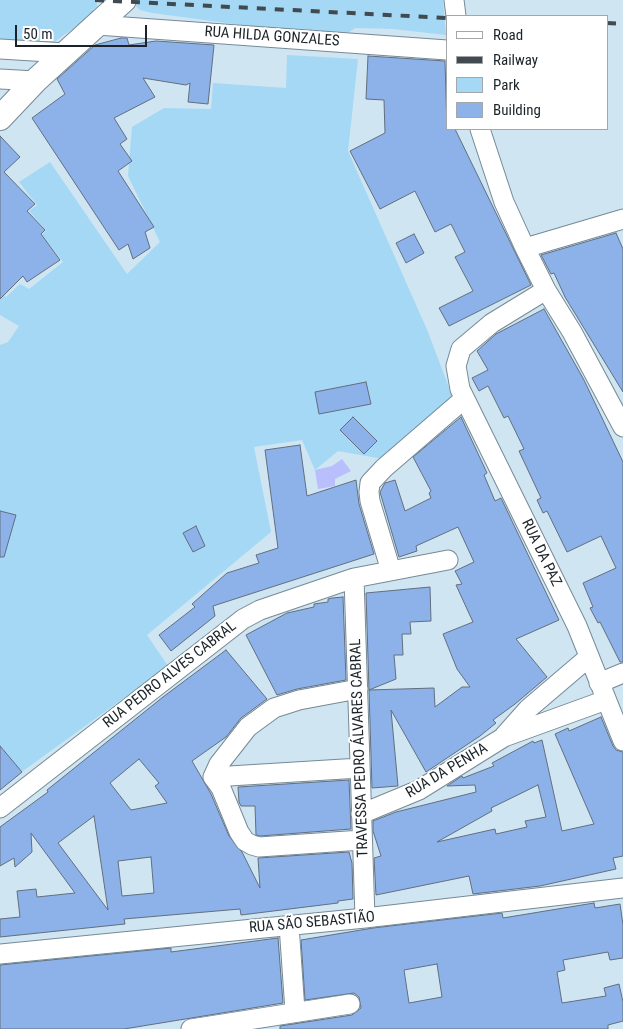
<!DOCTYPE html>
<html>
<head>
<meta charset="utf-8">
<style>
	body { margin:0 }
	#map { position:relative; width:623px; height:1029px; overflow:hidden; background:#cfe5f2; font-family:"Roboto Condensed",sans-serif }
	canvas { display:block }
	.legend { position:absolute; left:446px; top:15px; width:162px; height:115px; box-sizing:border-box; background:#fff; border:1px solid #a4a7a9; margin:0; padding:6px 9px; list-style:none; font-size:15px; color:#1b2328 }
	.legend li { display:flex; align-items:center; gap:10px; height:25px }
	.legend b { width:25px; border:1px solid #a4a7a9 }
	.scale { position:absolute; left:15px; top:25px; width:132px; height:22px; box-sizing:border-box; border:2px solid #1b2328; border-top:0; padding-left:6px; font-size:15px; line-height:18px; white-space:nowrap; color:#1b2328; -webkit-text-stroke:4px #fff; paint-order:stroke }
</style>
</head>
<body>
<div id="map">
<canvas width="623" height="1029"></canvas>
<ul class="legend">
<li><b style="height:6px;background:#fff"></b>Road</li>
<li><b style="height:6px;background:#404a51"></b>Railway</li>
<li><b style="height:14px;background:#a5d8f4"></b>Park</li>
<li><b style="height:14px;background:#8cb2e9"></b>Building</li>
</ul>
<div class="scale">50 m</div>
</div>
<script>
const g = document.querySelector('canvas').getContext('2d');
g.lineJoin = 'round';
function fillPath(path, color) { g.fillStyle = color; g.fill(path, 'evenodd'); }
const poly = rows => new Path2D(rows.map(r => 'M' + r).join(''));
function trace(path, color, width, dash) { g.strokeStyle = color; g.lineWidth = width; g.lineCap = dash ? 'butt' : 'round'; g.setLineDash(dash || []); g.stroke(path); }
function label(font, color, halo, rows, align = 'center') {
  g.font = font + ' "Roboto Condensed",sans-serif'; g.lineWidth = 4; g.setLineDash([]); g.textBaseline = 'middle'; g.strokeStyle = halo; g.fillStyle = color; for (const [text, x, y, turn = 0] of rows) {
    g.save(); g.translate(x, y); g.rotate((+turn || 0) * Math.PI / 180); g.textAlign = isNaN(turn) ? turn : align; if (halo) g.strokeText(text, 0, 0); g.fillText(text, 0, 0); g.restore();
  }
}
fillPath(poly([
	[0,0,97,0,97,7,92,10,99,10,50,45,0,42],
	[135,0,443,0,446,35,393,29,355,28,345,35,257,27,152,13,140,10,134,4],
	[287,55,358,59,348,151,428,332,453,398,383,459,338,451,315,470,302,440,254,447,271,532,147,635,168,666,23,771,0,759,0,345,8,342,19,326,0,315,0,292,6,297,20,284,29,289,63,262,42,235,46,230,29,211,37,205,19,182,50,162,127,274,160,242,128,176,132,127,164,108,211,109,213,83,286,88]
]), '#a5d8f4');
fillPath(poly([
	[342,459,351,471,335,479,335,486,318,489,315,470,332,466]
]), '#b9befd');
const building = poly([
	[121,38,127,38,129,45,156,41,214,45,208,104,188,102,190,83,186,85,143,78,155,97,114,118,127,139,120,144,132,161,118,171,154,227,145,232,150,248,133,259,128,244,119,250,32,118,65,94,57,79,95,45,121,38],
	[368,56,445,61,447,129,455,129,531,285,449,326,439,308,473,291,455,257,465,252,451,224,435,232,415,191,380,209,350,151,385,133,384,100,366,99,368,56],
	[0,136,20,157,4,172,35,204,27,211,45,230,41,234,60,260,27,282,23,276,0,299,0,136],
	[616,233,623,249,623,392,565,297,554,273,551,274,541,255,616,233],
	[414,234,424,253,406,263,396,243,414,234],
	[544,309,584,380,623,462,623,662,620,662,600,622,598,623,590,608,593,607,583,583,616,568,601,536,567,552,547,511,543,513,537,500,541,498,519,451,524,449,508,416,504,418,488,386,479,391,472,378,488,370,477,351,496,334,544,309],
	[366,382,371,404,319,414,315,392,366,382],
	[353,417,377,441,364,454,340,430,353,417],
	[461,417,487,473,484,475,495,501,501,498,559,620,516,639,547,677,515,704,493,720,496,723,480,736,426,772,391,710,398,786,372,788,366,593,430,587,431,621,410,622,411,634,402,634,403,655,394,655,396,679,369,690,434,688,435,707,462,687,470,687,457,669,443,634,473,622,456,585,462,584,455,571,474,562,458,527,416,546,417,551,399,557,380,492,385,483,395,480,405,511,431,498,429,493,431,491,413,457,461,417],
	[300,445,307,496,356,480,359,504,374,554,213,606,215,616,171,651,159,635,195,607,192,604,227,573,259,563,256,555,278,548,265,450,300,445],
	[0,511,16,515,4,557,0,557,0,511],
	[196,526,205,546,193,552,183,533,196,526],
	[343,597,346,680,297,689,277,695,246,635,287,613,314,607,314,604,328,602,328,599,332,598,343,597],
	[226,650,267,699,241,718,226,737,192,761,211,794,229,836,242,852,260,888,258,858,349,852,352,863,353,899,338,901,338,903,241,915,240,909,124,919,125,924,0,937,0,919,20,917,17,891,36,889,37,897,75,893,31,833,32,852,15,867,14,858,0,866,0,827,48,792,47,790,163,697,226,650],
	[139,759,159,783,155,786,167,803,131,810,110,783,139,759],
	[94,816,108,910,58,843,94,816],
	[151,857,154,893,122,896,118,861,151,857],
	[601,717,613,746,616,750,623,752,623,856,613,858,616,869,540,886,473,894,469,876,376,895,374,858,381,856,373,831,373,821,396,812,476,792,475,785,447,786,462,776,463,778,494,766,492,763,533,741,534,743,542,740,562,831,594,824,555,734,568,728,569,731,601,717],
	[538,785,546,817,525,821,527,827,496,834,495,829,437,842,492,811,491,808,538,785],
	[0,746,22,772,0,790,0,746],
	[349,780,351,829,260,836,256,835,255,806,241,806,239,802,238,787,349,780],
	[594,903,595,908,620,904,623,925,623,958,610,960,608,952,563,960,565,970,557,972,562,1003,606,996,604,988,619,984,623,1002,623,1021,608,1025,608,1029,280,1029,280,1026,352,1015,361,1008,359,997,354,993,305,1000,301,940,373,928,502,913,503,918,594,903],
	[437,964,442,997,409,1003,404,970,437,964],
	[278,938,283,1003,124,1029,0,1029,0,965,171,948,171,952,278,938]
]);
fillPath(building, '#8cb2e9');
trace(building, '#626e7e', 1);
const minor = poly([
	[454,0,456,16],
	[97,25,447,50],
	[0,49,65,53],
	[0,79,35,81],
	[480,129,504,202,525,248,546,290,572,332,623,427],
	[525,248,623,219],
	[546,290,492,323,461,349,456,366,460,389,577,626,623,741],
	[391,571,370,501,369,492,370,483,384,468,464,399],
	[354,578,365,918],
	[599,683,623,673],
	[504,736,528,709,589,657],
	[213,777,221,788,239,832,245,841,252,845,259,847,362,840],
	[213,777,219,764,248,727,274,708,299,700,358,689],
	[213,777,360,768],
	[0,808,243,619,260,610,354,578,448,560],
	[361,814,419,790,504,737,606,700],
	[289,925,295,1011],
	[0,954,365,918,623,888],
	[191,1029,350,1004]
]);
const major = poly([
	[0,118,35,81,124,0]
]);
trace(minor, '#768a96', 21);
trace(major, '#768a96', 26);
trace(minor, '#fff', 19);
trace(major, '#fff', 24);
trace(poly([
	[95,0,447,18],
	[607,23,623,24]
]), '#404a51', 4, [9, 9]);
label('15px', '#1b2328', '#fff', [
	["RUA HILDA GONZALES",272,37,4],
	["RUA DA PAZ",541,553,64],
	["RUA PEDRO ALVES CABRAL",170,675,-38],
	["TRAVESSA PEDRO ÁLVARES CABRAL",360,748,-92],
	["RUA DA PENHA",447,771,-31],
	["RUA SÃO SEBASTIÃO",312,923,-5]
]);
</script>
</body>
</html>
